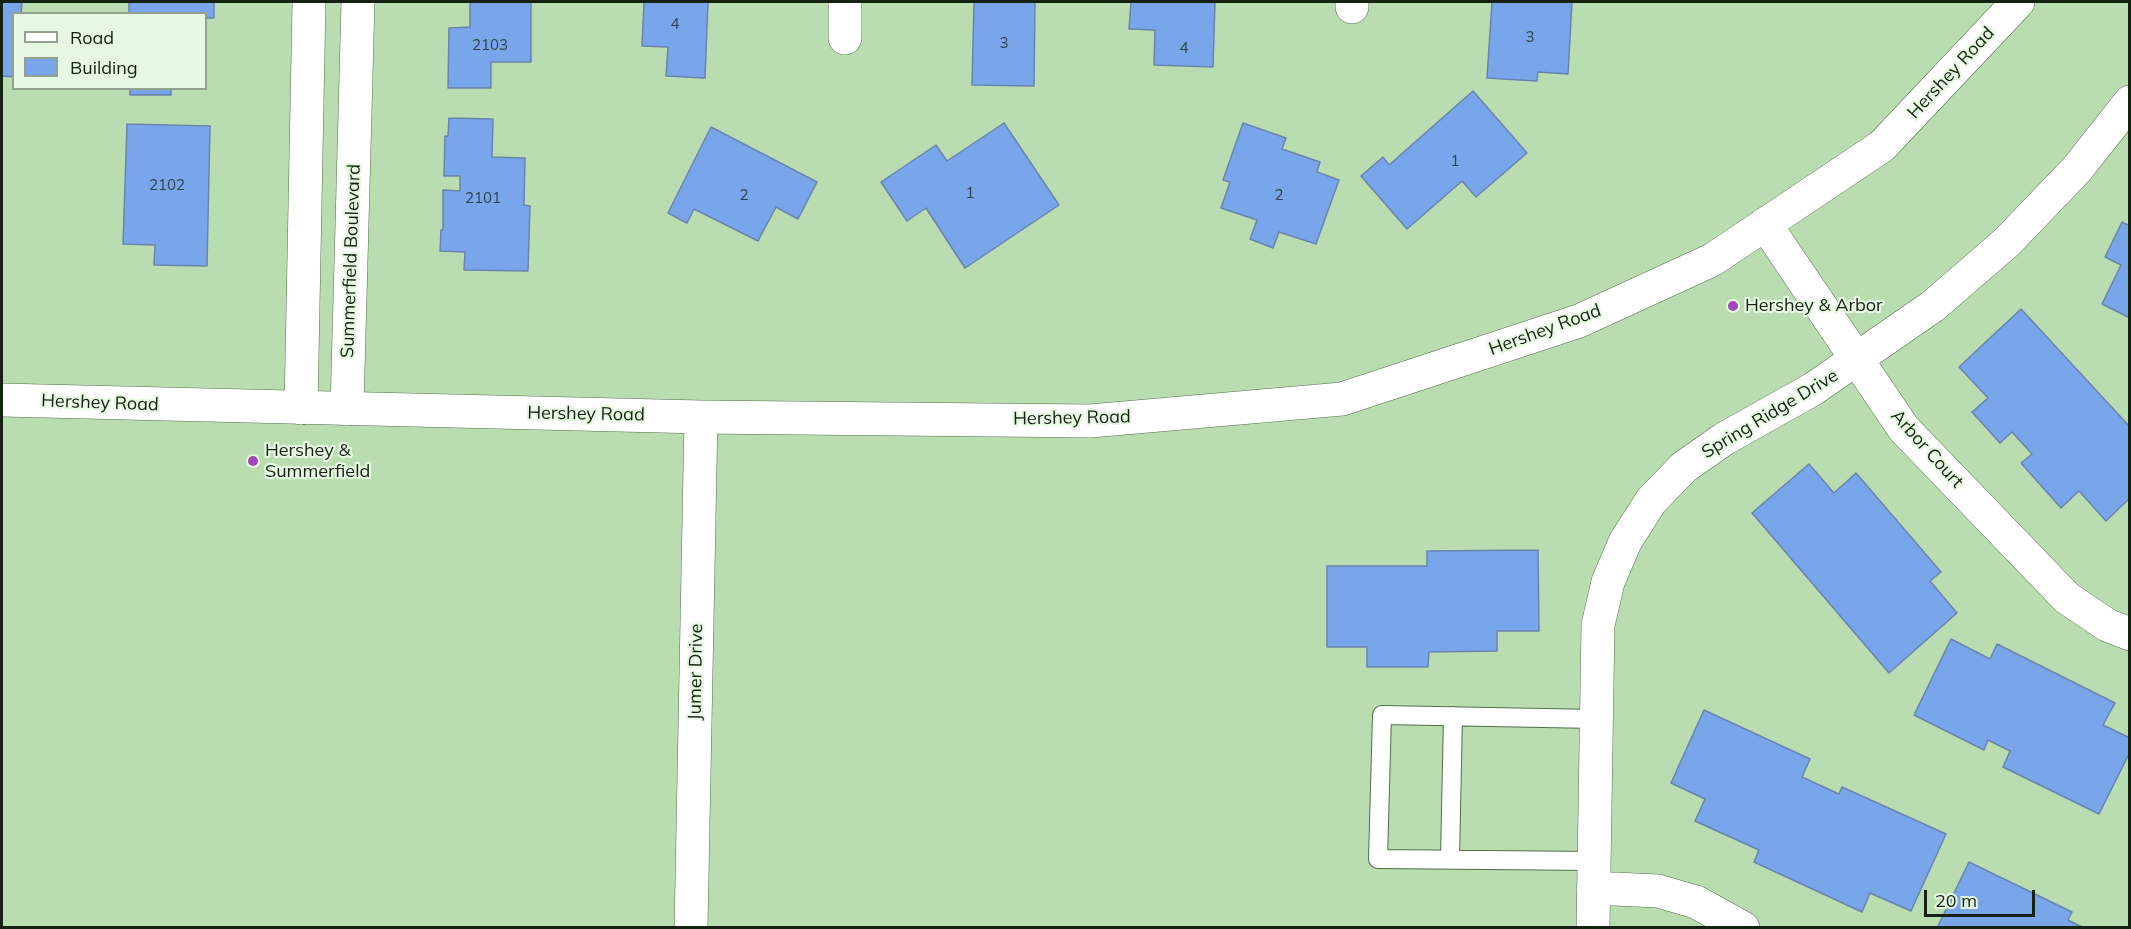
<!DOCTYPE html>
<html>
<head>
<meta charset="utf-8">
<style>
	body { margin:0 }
	#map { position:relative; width:2131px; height:929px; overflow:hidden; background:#b9ddb0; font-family:Mulish,sans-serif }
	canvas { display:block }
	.frame { position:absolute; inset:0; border:3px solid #152212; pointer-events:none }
	.legend { position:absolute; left:12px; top:12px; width:195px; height:78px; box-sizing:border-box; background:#e6f8e1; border:2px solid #92a28e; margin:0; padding:8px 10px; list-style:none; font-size:18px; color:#152212 }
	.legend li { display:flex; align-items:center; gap:12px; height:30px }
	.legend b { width:30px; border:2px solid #92a28e }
	.scale { position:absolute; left:1924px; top:890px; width:111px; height:27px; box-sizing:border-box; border:3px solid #152212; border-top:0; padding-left:8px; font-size:18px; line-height:21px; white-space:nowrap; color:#152212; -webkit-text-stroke:4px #e6f8e1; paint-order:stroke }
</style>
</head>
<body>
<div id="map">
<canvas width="2131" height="929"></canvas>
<div class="frame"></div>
<ul class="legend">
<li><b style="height:8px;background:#fff"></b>Road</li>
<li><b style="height:16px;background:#79a5eb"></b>Building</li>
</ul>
<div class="scale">20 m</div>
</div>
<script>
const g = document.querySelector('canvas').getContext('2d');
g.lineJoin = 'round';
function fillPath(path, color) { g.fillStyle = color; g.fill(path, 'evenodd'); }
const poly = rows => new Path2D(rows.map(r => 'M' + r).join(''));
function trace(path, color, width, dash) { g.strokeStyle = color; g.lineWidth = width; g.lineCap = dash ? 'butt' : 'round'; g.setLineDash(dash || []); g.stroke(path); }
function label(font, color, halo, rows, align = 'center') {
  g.font = font + ' Mulish,sans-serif'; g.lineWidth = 4.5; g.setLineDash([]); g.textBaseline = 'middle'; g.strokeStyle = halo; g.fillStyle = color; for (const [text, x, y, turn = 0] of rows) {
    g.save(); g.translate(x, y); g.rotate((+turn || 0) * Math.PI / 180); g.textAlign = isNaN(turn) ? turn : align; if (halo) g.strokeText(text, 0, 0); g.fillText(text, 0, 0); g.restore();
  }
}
const building = poly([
	[2,2,22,2,21,14,14,14,14,77,2,76,2,2],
	[129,2,214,2,214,18,206,18,206,14,129,14,129,2],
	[470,2,531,2,531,62,491,62,491,88,448,88,449,28,470,27,470,2],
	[644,2,708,2,705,78,666,76,668,47,642,46,644,2],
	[974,2,1035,2,1034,86,972,85,974,2],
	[1131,2,1215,2,1213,67,1154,65,1155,30,1129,29,1131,2],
	[1492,2,1572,2,1568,74,1538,72,1537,81,1487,78,1492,2],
	[130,88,171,88,171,95,130,95,130,88],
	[1473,91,1527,153,1476,197,1462,181,1407,229,1361,176,1383,157,1389,165,1473,91],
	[449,118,493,119,492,157,525,158,524,205,530,206,528,271,464,270,465,252,440,251,441,230,443,230,443,190,460,191,460,176,444,176,445,136,448,136,449,118],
	[1004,123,1059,205,965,268,926,208,907,221,881,182,936,145,947,161,1004,123],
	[1243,123,1286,138,1282,149,1320,162,1317,172,1339,180,1316,244,1279,232,1273,248,1250,239,1257,220,1221,208,1230,182,1223,180,1243,123],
	[127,124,210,126,207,266,154,265,155,245,123,244,127,124],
	[711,127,817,182,798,219,776,207,758,241,694,209,687,223,668,213,711,127],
	[2122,222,2130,226,2130,318,2102,304,2121,265,2105,257,2122,222],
	[2021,309,2130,427,2130,498,2106,521,2079,491,2061,508,2021,463,2032,454,2012,432,2000,443,1972,412,1988,398,1959,367,2021,309],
	[1809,464,1834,493,1856,473,1941,572,1930,581,1957,613,1889,673,1752,513,1809,464],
	[1538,550,1539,631,1497,631,1497,651,1429,652,1428,667,1367,667,1367,647,1327,647,1327,566,1427,566,1427,551,1538,550],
	[1951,639,1990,659,1997,644,2115,703,2103,725,2130,738,2130,752,2099,814,2003,767,2010,751,1988,740,1984,750,1914,715,1951,639],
	[1704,710,1810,759,1802,777,1839,794,1842,787,1946,834,1911,911,1870,893,1862,912,1754,862,1759,850,1695,821,1705,799,1671,783,1704,710],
	[1969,862,2072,912,2068,920,2084,928,1937,928,1969,862]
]);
fillPath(building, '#79a5eb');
trace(building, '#6a84ae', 1.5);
const lane = poly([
	[1450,859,1453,716],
	[1594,861,1378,859,1382,715,1597,719]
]);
const street = poly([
	[845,2,845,38],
	[1352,2,1352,7],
	[1765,224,1904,429,2067,598,2107,625,2130,634],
	[301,408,309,2],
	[347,409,358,2],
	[1593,888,1658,891,1696,902,1743,928],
	[1593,928,1598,625,1608,582,1625,542,1651,501,1684,467,1724,439,1813,389,1933,306,2007,242,2077,169,2130,102]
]);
const secondary = poly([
	[2,400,701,417,1090,421,1342,399,1579,321,1712,260,1882,146,2018,2],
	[691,928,701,417]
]);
trace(lane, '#506f48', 20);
trace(street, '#506f48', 34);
trace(secondary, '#506f48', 34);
trace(lane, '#fff', 18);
trace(street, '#fff', 33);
trace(secondary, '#fff', 33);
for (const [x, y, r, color] of [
	[1733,306,6,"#a049b6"],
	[253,461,6,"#a049b6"]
]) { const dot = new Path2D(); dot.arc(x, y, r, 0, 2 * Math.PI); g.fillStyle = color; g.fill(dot); trace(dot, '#e6f8e1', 2); }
label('15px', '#2e4348', null, [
	["4",675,24],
	["3",1530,37],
	["3",1004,43],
	["2103",490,45],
	["4",1184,48],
	["1",1455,161],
	["2102",167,185],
	["1",970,193],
	["2",744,195],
	["2",1279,195],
	["2101",483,198]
]);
label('18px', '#152212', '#e6f8e1', [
	["Hershey Road",1951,73,-47],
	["Summerfield Boulevard",351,261,-88],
	["Hershey Road",1545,330,-20],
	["Hershey Road",100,403,2],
	["Hershey Road",586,414,1],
	["Spring Ridge Drive",1770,414,-31],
	["Hershey Road",1072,418,-1],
	["Arbor Court",1927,449,48],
	["Jumer Drive",696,672,-89]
]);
label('18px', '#152212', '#e6f8e1', [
	["Hershey & Arbor",1745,306],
	["Hershey &",265,451],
	["Summerfield",265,472]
], 'left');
</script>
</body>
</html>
